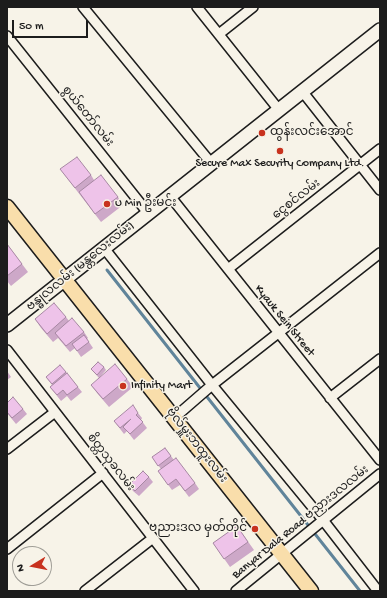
<!DOCTYPE html>
<html>
<head>
<meta charset="utf-8">
<style>
	body { margin:0 }
	#map { position:relative; width:387px; height:598px; overflow:hidden; background:#f7f3e8; font-family:"Gochi Hand",sans-serif }
	canvas { display:block }
	.frame { position:absolute; inset:0; border:8px solid #1c1c1c; pointer-events:none }
	.north { position:absolute; left:12px; top:546px; width:40px; height:40px; box-sizing:border-box; background:#f7f3e8; border:1px solid #9f9d96; border-radius:50%; rotate:260deg; font-size:11px; font-weight:700; line-height:16px; text-align:center; color:#1c1c1c }
	.north::after { content:''; display:block; margin:auto; width:14px; height:18px; background:#c8321e; clip-path:polygon(50% 0,100% 100%,50% 72%,0 100%) }
	.scale { position:absolute; left:12px; top:20px; width:76px; height:18px; box-sizing:border-box; border:2px solid #1c1c1c; border-top:0; padding-left:5px; font-size:12px; line-height:14px; white-space:nowrap; color:#1c1c1c; -webkit-text-stroke:3px #f7f3e8; paint-order:stroke }
</style>
</head>
<body>
<div id="map">
<canvas width="387" height="598"></canvas>
<div class="frame"></div>
<div class="north">N</div>
<div class="scale">50 m</div>
</div>
<script>
const g = document.querySelector('canvas').getContext('2d');
g.lineJoin = 'round';
const poly = rows => new Path2D(rows.map(r => 'M' + r).join(''));
function trace(path, color, width, dash) { g.strokeStyle = color; g.lineWidth = width; g.lineCap = dash ? 'butt' : 'round'; g.setLineDash(dash || []); g.stroke(path); }
function fillPath(path, color) { g.fillStyle = color; g.fill(path, 'evenodd'); }
function label(font, color, halo, rows, align = 'center') {
  g.font = font + ' "Gochi Hand","Noto Sans Myanmar",sans-serif'; g.lineWidth = 3; g.setLineDash([]); g.textBaseline = 'middle'; g.strokeStyle = halo; g.fillStyle = color; for (const [text, x, y, turn = 0] of rows) {
    g.save(); g.translate(x, y); g.rotate((+turn || 0) * Math.PI / 180); g.textAlign = isNaN(turn) ? turn : align; if (halo) g.strokeText(text, 0, 0); g.fillText(text, 0, 0); g.restore();
  }
}
trace(poly([
	[107,270,360,591]
]), '#60849a', 3);
const street = poly([
	[83,7,211,163],
	[197,7,279,110],
	[219,34,253,7],
	[7,36,148,213],
	[302,91,380,190],
	[170,196,380,460],
	[104,248,212,385,323,520,378,591],
	[228,269,380,149],
	[7,350,194,591],
	[330,398,380,359],
	[174,418,212,385,380,253],
	[7,449,55,412],
	[7,549,103,473],
	[85,591,153,538],
	[236,591,380,474]
]);
const secondary = poly([
	[7,325,380,30]
]);
const primary = poly([
	[7,207,311,591]
]);
trace(street, '#1c1c1c', 12);
trace(secondary, '#1c1c1c', 16);
trace(primary, '#1c1c1c', 17);
trace(street, '#f7f3e8', 9);
trace(secondary, '#f7f3e8', 13);
trace(primary, '#f9deab', 14);
fillPath(poly([
	[60,169,91,175,94,180,118,197,123,205,101,222],
	[7,244,28,272,11,286,7,281],
	[66,317,69,321,84,332,88,338,87,339,93,348,81,357,75,348,70,352,58,338,53,342,41,328,35,319],
	[60,365,82,392,71,401,67,396,61,401,50,387,52,385,46,377],
	[104,367,106,370,99,378,91,369],
	[7,371,11,377,7,380],
	[127,379,133,387,109,407,97,393,91,385],
	[7,403,23,409,27,414,16,424,7,413],
	[138,413,142,418,141,420,147,428,134,440,127,431,124,434,114,421],
	[165,448,174,460,195,483,199,489,189,497,180,485,172,490,158,471,161,469,152,457],
	[149,477,153,482,139,496,133,491,129,485],
	[237,526,254,550,230,567,213,543]
]), '#cda8c8');
const building = poly([
	[77,157,91,175,75,188,60,169,77,157],
	[101,175,118,197,95,214,79,192,101,175],
	[7,244,22,264,7,276,7,244],
	[54,303,66,317,47,334,35,319,54,303],
	[72,318,84,332,66,346,55,333,72,318],
	[84,335,89,342,77,351,72,344,84,335],
	[98,362,104,367,97,375,91,369,98,362],
	[115,364,127,379,103,399,91,385,115,364],
	[60,365,66,372,52,384,46,377,60,365],
	[67,373,78,387,67,395,63,390,57,395,50,387,67,373],
	[13,397,23,409,12,418,7,412,7,403,13,397],
	[133,405,138,413,136,415,143,422,130,434,123,427,131,419,120,428,114,421,133,405],
	[165,448,171,456,158,466,152,457,165,448],
	[176,458,195,483,185,491,176,479,168,485,158,471,176,458],
	[143,471,149,477,135,491,129,485,143,471],
	[237,526,248,542,224,559,213,543,237,526]
]);
fillPath(building, '#eec3e9');
trace(building, '#a788a3', 1);
for (const [x, y, r, color] of [
	[262,133,4,"#c8321e"],
	[280,151,4,"#c8321e"],
	[107,204,4,"#c8321e"],
	[123,386,4,"#c8321e"],
	[255,529,4,"#c8321e"]
]) { const dot = new Path2D(); dot.arc(x, y, r, 0, 2 * Math.PI); g.fillStyle = color; g.fill(dot); trace(dot, '#f7f3e8', 1.5); }
label('12px', '#1c1c1c', '#f7f3e8', [
	["စွယ်တော်လမ်း",87,117,51],
	["ငွေစင်လမ်း",297,200,-38],
	["ဗန္ဓုလလမ်း (မန္တလေးလမ်း)",81,267,-39],
	["Kyauk Sein Street",284,321,51],
	["ဗိုလ်မှူးဘထူးလမ်း",196,446,52],
	["စိတ္တသုခလမ်း",110,463,52],
	["Banyar Dala Road ဗညားဒလလမ်း",301,523,-39]
]);
label('12px', '#1c1c1c', '#f7f3e8', [
	["ထွန်းလင်းအောင်",270,133],
	["Secure Max Security Company Ltd.",280,164,"center"],
	["U Min ဦးမင်း",115,204],
	["Infinity Mart",131,386],
	["ဗညားဒလ မှတ်တိုင်",247,529,"right"]
], 'left');
</script>
</body>
</html>
